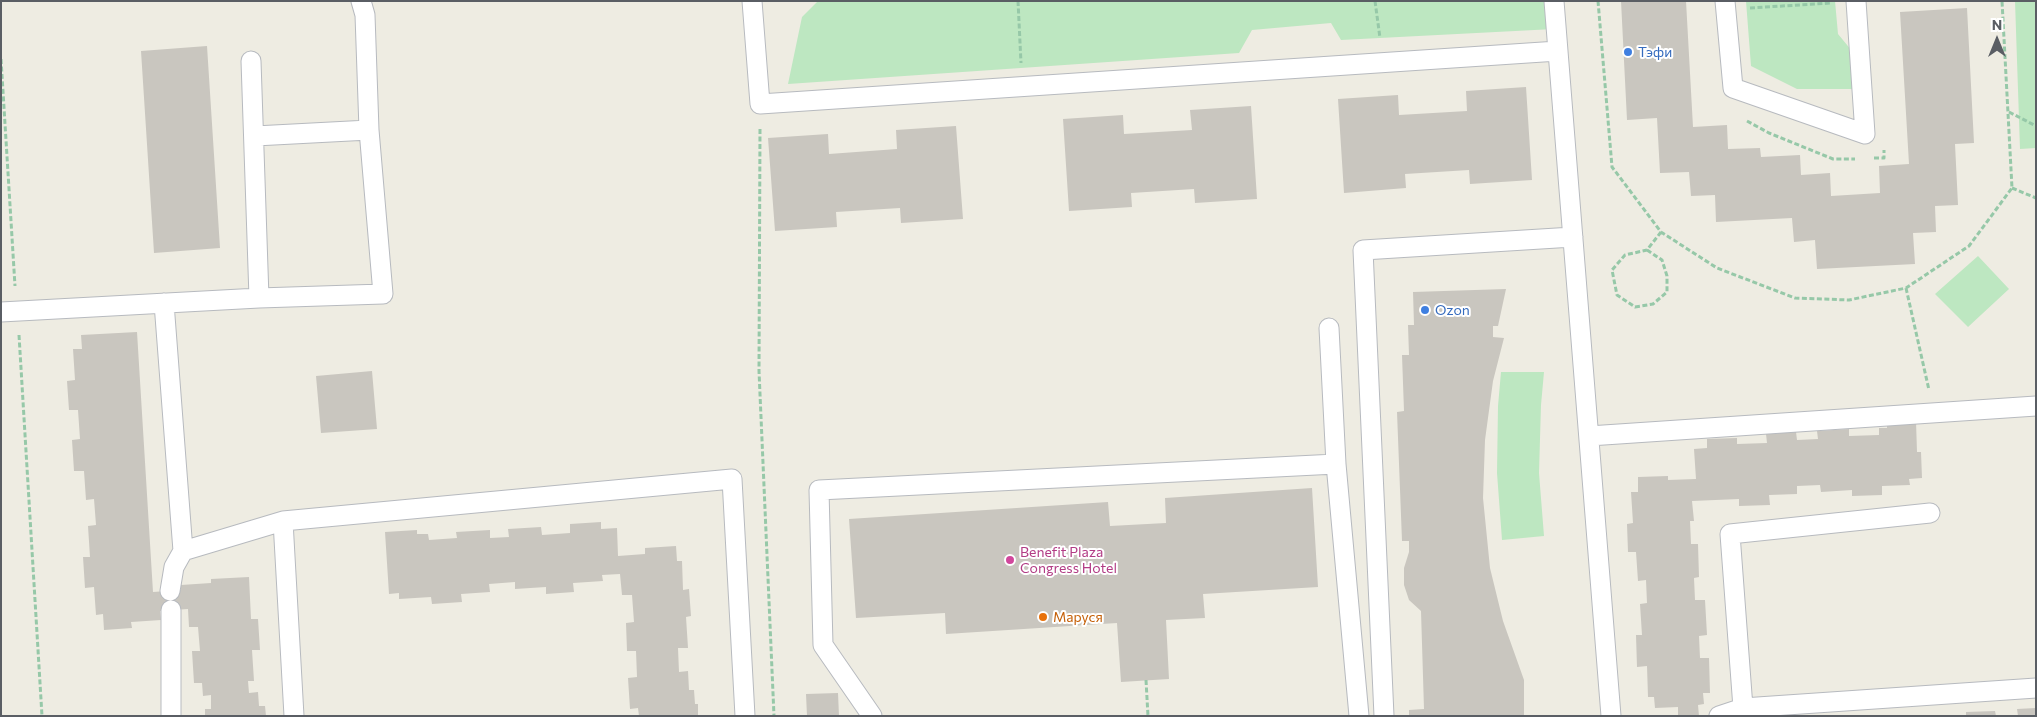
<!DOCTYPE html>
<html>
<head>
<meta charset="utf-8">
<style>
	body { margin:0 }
	#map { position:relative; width:2037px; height:717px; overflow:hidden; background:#eeece2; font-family:Commissioner,sans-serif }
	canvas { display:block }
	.frame { position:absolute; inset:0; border:2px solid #5a5e64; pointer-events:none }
	.north { position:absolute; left:1972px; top:15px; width:50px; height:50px; -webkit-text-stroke:4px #fff; paint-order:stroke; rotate:0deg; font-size:14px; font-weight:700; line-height:20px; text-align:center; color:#5a5e64 }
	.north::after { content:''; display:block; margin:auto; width:18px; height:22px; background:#5a5e64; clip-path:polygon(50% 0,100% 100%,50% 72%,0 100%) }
</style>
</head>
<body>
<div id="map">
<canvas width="2037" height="717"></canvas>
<div class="frame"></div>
<div class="north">N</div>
</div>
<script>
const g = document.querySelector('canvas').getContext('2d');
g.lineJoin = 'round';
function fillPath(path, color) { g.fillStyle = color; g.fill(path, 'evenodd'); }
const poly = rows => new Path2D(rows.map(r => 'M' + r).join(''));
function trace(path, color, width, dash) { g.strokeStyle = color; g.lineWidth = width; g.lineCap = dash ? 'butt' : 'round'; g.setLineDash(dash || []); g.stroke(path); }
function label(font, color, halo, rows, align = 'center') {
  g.font = font + ' Commissioner,sans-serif'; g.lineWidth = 4; g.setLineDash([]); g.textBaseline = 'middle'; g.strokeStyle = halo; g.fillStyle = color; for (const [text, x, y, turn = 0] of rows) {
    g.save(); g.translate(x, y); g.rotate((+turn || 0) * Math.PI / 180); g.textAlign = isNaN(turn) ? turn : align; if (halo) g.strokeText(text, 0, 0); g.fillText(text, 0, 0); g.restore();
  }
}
fillPath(poly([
	[818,1,1551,1,1554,29,1341,40,1331,23,1252,30,1239,53,788,84,802,17],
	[1746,1,1835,1,1838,34,1852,51,1854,89,1797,89,1751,66],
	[2015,1,2036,1,2036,148,2020,149],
	[1978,256,2009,289,1968,327,1935,294],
	[1501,372,1544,372,1541,405,1539,473,1544,536,1502,540,1497,473,1498,406]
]), '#bde7c1');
fillPath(poly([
	[1621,1,1686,1,1693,127,1727,125,1728,149,1760,148,1761,157,1800,155,1801,175,1830,173,1831,196,1880,193,1879,166,1909,164,1900,12,1967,8,1974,143,1955,144,1958,205,1935,206,1936,232,1913,233,1915,264,1817,269,1815,240,1794,242,1792,218,1716,222,1715,195,1691,196,1689,172,1660,173,1657,118,1627,120],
	[207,46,220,248,154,253,141,51],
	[1526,87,1532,180,1470,184,1469,170,1405,174,1406,188,1344,193,1338,99,1398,95,1399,115,1467,111,1466,91],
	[1251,106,1257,199,1195,203,1194,189,1131,193,1132,207,1069,211,1063,119,1123,115,1124,134,1192,130,1190,110],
	[956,126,963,219,901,223,900,208,836,212,837,227,775,231,768,138,828,134,829,154,897,149,896,130],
	[1506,289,1498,326,1493,326,1493,337,1504,338,1493,381,1485,440,1483,498,1490,568,1503,621,1524,680,1524,716,1409,716,1409,710,1424,709,1421,611,1409,600,1404,585,1404,568,1409,552,1409,541,1402,541,1397,412,1404,411,1402,355,1409,355,1408,325,1414,325,1413,292],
	[137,332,153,592,181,590,181,585,211,583,211,579,249,577,251,619,258,619,260,650,252,650,254,681,248,681,249,693,258,692,259,706,265,706,266,716,205,716,205,709,211,709,211,695,203,696,202,683,194,683,192,651,200,651,198,627,189,627,188,609,160,611,161,620,131,622,132,628,104,630,103,614,96,615,94,587,85,588,83,557,90,557,88,526,96,525,94,499,86,500,84,471,74,471,72,440,80,439,78,410,69,410,67,381,75,380,73,349,82,349,81,335],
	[372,371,377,429,321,433,316,376],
	[1916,421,1917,452,1921,452,1922,478,1909,479,1910,485,1882,486,1882,495,1852,496,1852,490,1821,492,1820,485,1797,486,1797,494,1769,495,1770,505,1739,506,1739,499,1692,501,1694,521,1690,521,1691,544,1698,544,1699,577,1694,578,1695,600,1705,600,1707,635,1699,636,1700,658,1709,658,1710,693,1703,693,1704,704,1698,705,1699,716,1678,716,1678,707,1655,708,1654,697,1648,697,1647,666,1637,667,1636,635,1642,635,1640,604,1647,603,1646,580,1638,581,1636,552,1628,552,1627,524,1633,523,1631,492,1638,492,1638,477,1668,476,1668,480,1696,479,1694,449,1707,448,1707,439,1737,438,1737,444,1767,443,1766,434,1796,432,1797,440,1818,439,1817,431,1849,429,1849,436,1879,435,1879,428,1887,428,1887,422],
	[1312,488,1318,587,1203,594,1205,618,1166,620,1169,679,1121,682,1117,623,946,634,945,613,856,618,849,519,1108,502,1110,526,1166,523,1165,498],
	[601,522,601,529,617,528,618,556,645,554,645,548,676,546,677,561,682,561,683,590,689,589,691,616,686,617,688,648,678,648,679,672,688,671,689,690,694,690,695,704,698,704,698,716,639,716,638,708,630,709,628,678,637,677,636,651,627,651,626,623,634,622,632,595,622,595,620,574,602,575,603,581,573,583,574,592,546,594,546,587,515,589,515,582,489,584,490,592,461,594,462,602,432,604,431,597,399,599,399,593,389,594,385,532,417,530,417,534,428,534,429,540,457,538,456,532,490,530,490,538,509,537,508,529,541,527,542,535,570,533,570,524],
	[838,693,839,716,807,716,806,694],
	[2036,708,2036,716,2018,716,2017,709],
	[1995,711,1996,716,1966,716,1966,712]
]), '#c9c6bf');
const lane = poly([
	[752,1,760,104,1558,51],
	[1554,1,1611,716],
	[1725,1,1733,88,1865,134,1856,1],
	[251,61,259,298],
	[255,136,369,130],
	[164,303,183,551,174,567,170,591],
	[1,312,259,298,383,294,369,130,365,15,361,1],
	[1329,328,1336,464,1359,716],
	[1589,436,2036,406],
	[1930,513,1730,534,1743,708,2036,688],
	[283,521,294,716],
	[183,551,283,521,732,479,745,716],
	[171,610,171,716],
	[872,716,823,645,819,490,1336,464],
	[1384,716,1363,250,1573,237],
	[1719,716,1743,708]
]);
trace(lane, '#b7babf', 21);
trace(poly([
	[1018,1,1021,63],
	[1375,1,1380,38],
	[1598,1,1612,167,1661,232,1717,268,1795,298,1849,300,1906,288,1969,246,2012,188,2002,1],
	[1750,8,1831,3],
	[1,59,15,286],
	[2009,112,2036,126],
	[1747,121,1769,133,1833,159,1855,159],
	[760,129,759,371,774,716],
	[1874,158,1884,158,1884,150],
	[2012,188,2036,198],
	[1647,250,1662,260,1667,276,1667,292,1653,304,1635,307,1617,295,1612,270,1625,255,1647,250,1661,232],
	[1906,288,1929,390],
	[19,335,42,716],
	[1146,680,1148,716]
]), '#96c8a8', 3, [5, 2.5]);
trace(lane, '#fff', 19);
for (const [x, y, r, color] of [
	[1628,52,5,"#3f7fe0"],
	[1425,310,5,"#3f7fe0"],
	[1010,560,5,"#d1479c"],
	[1043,617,5,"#e8710a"]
]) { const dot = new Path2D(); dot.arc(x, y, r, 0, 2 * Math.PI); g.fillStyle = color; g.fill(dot); trace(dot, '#fff', 2); }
label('14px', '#366cbe', '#fff', [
	["Тэфи",1638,52],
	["Ozon",1435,310]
], 'left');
label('14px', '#b23c85', '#fff', [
	["Benefit Plaza",1020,552],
	["Congress Hotel",1020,568]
], 'left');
label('14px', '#c56008', '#fff', [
	["Маруся",1053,617]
], 'left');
</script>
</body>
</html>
